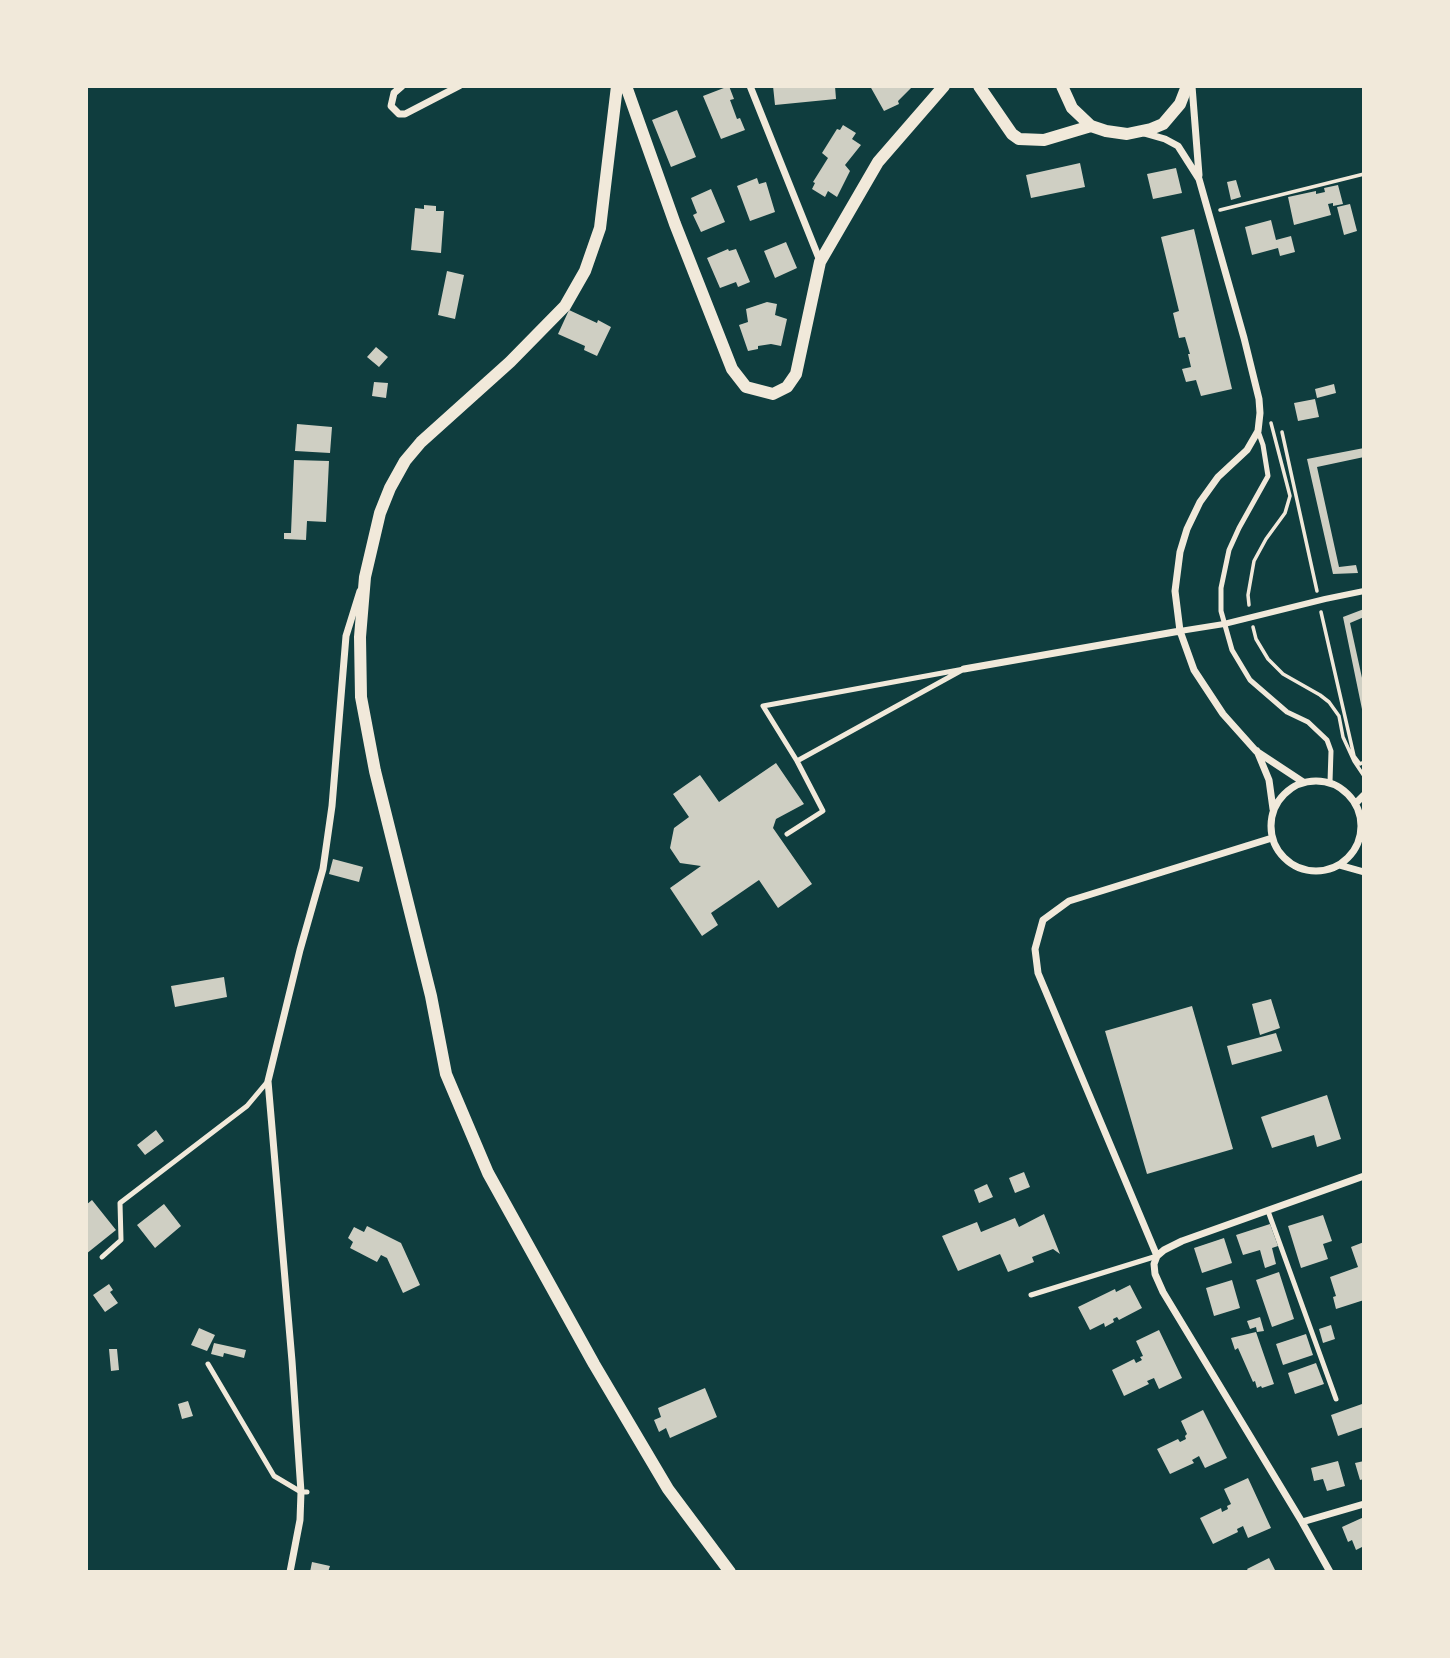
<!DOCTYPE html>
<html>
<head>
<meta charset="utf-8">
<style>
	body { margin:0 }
	#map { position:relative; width:1450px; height:1658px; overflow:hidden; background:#0f3d3e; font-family:"Sofia Sans Condensed",sans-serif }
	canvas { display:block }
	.frame { position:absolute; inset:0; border:88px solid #f1e9da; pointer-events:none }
</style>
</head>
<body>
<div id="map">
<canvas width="1450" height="1658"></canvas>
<div class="frame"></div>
</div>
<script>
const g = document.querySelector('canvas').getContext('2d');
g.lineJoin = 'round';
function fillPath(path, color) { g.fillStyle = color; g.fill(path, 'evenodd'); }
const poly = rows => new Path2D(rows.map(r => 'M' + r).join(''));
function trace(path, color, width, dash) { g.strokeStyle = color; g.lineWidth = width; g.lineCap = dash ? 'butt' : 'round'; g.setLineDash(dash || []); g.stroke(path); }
fillPath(poly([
	[729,86,734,99,730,100,737,119,740,118,745,130,721,139,703,96],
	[773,86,835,86,836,99,775,105],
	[870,86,913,86,898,101,899,104,884,111],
	[677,110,696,157,671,167,652,120],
	[843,125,856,133,852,139,861,145,845,165,850,171,837,197,828,191,825,197,812,189,815,183,813,182,828,158,822,153,837,129,840,130],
	[1080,163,1085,187,1031,198,1026,175],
	[1176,168,1182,193,1153,199,1147,174],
	[757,178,759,184,766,182,775,212,750,221,737,186],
	[1236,180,1241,197,1231,200,1227,182],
	[1338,185,1343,204,1333,206,1333,203,1328,204,1331,215,1294,225,1288,197,1316,191,1316,194,1325,192,1324,188],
	[711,189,725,222,701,232,693,215,697,213,691,198],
	[1350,204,1357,231,1344,235,1337,207],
	[424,205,436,206,436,211,444,211,441,253,411,250,415,208,424,209],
	[1271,220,1276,240,1291,236,1295,252,1280,256,1278,248,1252,255,1245,227],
	[1194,229,1232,389,1201,396,1196,380,1186,382,1182,369,1191,367,1188,354,1190,354,1185,337,1179,338,1173,313,1179,311,1161,237],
	[786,242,797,268,775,278,764,251],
	[728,249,729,251,736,249,750,282,738,287,736,282,720,288,707,258],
	[447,271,464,275,455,319,438,315],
	[767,302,777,304,775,315,787,319,781,346,771,344,758,346,758,349,748,351,739,325,748,322,746,309],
	[569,310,597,323,598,320,611,327,597,356,584,350,585,346,558,334],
	[376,347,388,357,379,367,367,357],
	[374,382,388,383,386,398,372,396],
	[1334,384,1336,393,1317,398,1315,389],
	[1315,399,1319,417,1298,421,1294,403],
	[297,424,332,427,330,453,295,451],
	[1364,448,1364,457,1317,467,1339,567,1356,565,1358,573,1333,574,1307,459],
	[294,460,329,461,326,522,307,521,306,540,284,539,284,533,291,533],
	[1364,609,1364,617,1350,623,1364,687,1363,714,1343,617],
	[776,763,804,804,776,819,773,828,812,884,778,908,759,880,711,913,718,925,702,936,670,888,701,866,680,863,670,848,674,828,689,817,673,794,700,775,719,802],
	[333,859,363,867,359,882,329,874],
	[224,977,227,997,175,1007,171,986],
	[1271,999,1280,1028,1260,1035,1252,1004],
	[1192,1006,1233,1149,1147,1174,1105,1031],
	[1276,1033,1282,1051,1232,1065,1227,1046],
	[1327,1095,1341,1139,1317,1147,1314,1135,1272,1148,1261,1117],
	[156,1130,164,1141,145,1155,137,1145],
	[1024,1172,1030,1187,1015,1193,1009,1178],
	[987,1184,993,1197,979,1203,974,1190],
	[92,1200,116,1230,86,1254,86,1205],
	[164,1204,181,1226,155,1248,137,1225],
	[1044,1214,1060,1254,1053,1249,1032,1257,1034,1262,1008,1272,1000,1254,958,1271,942,1236,977,1222,981,1232,1015,1218,1019,1227],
	[1323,1215,1332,1241,1323,1244,1328,1259,1301,1268,1288,1226],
	[1270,1224,1278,1246,1272,1248,1276,1264,1265,1268,1260,1250,1243,1255,1236,1235],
	[367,1226,401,1243,420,1285,403,1293,387,1258,381,1255,377,1262,350,1248,353,1242,348,1238,354,1227,364,1232],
	[1224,1238,1232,1263,1202,1273,1194,1248],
	[1364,1242,1364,1300,1336,1309,1333,1297,1336,1296,1330,1277,1358,1267,1351,1247],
	[1279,1272,1294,1319,1272,1327,1256,1280],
	[1232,1280,1240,1308,1214,1316,1206,1288],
	[109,1284,113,1290,110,1292,118,1303,105,1312,93,1295],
	[1130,1285,1142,1308,1119,1320,1117,1317,1113,1319,1114,1322,1105,1327,1104,1323,1090,1330,1078,1307,1115,1289,1116,1292],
	[1260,1317,1264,1331,1257,1332,1256,1327,1250,1329,1247,1321],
	[1331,1325,1335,1339,1323,1343,1319,1329],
	[199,1328,215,1335,207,1351,191,1345],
	[1159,1330,1182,1378,1159,1389,1154,1378,1147,1381,1149,1384,1124,1396,1112,1370,1134,1359,1136,1363,1142,1360,1140,1357,1143,1356,1136,1341],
	[1256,1332,1274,1384,1262,1388,1261,1386,1257,1388,1255,1381,1253,1382,1238,1348,1235,1350,1231,1338],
	[1306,1334,1313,1355,1283,1365,1276,1344],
	[214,1343,246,1350,244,1358,224,1353,223,1357,211,1354],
	[109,1349,117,1349,119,1370,111,1371],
	[1316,1363,1324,1384,1295,1394,1288,1373],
	[705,1388,717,1417,670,1438,666,1428,659,1432,654,1420,661,1417,658,1408],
	[188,1401,193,1416,182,1419,178,1404],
	[1362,1404,1364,1427,1338,1436,1331,1415],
	[1203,1410,1227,1458,1205,1468,1199,1456,1192,1460,1194,1463,1170,1474,1157,1449,1178,1439,1180,1442,1186,1439,1185,1436,1187,1434,1181,1421],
	[1338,1461,1345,1486,1327,1491,1323,1479,1314,1481,1311,1468],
	[1364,1461,1364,1479,1360,1480,1355,1463],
	[1248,1478,1271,1528,1248,1538,1243,1526,1237,1529,1238,1532,1213,1544,1200,1518,1221,1508,1222,1512,1228,1509,1227,1506,1231,1504,1224,1489],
	[1364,1517,1364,1546,1356,1550,1352,1540,1348,1542,1342,1527],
	[1269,1558,1276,1572,1249,1572,1247,1569],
	[312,1562,330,1566,328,1572,310,1572]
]), '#cfcfc3');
trace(poly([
	[1220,210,1364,174],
	[1282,432,1317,591],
	[1249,605,1248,595,1254,561,1266,539,1285,513,1290,496,1271,423],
	[1321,612,1354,756,1360,764,1364,762],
	[1253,627,1256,639,1268,659,1283,674,1320,695,1329,702,1339,716,1343,737,1354,761,1364,776]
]), '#f1e9da', 3.5);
trace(poly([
	[1258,431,1263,445,1268,476,1239,528,1229,550,1221,588,1221,611,1232,650,1250,680,1287,712,1308,722,1327,740,1331,751,1330,782],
	[964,669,797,761,763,706,964,669],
	[787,834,823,811,797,761],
	[1268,1211,1336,1399],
	[102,1257,121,1240,120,1203,247,1106,268,1081],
	[1031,1295,1157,1256],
	[208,1364,274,1476,301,1492,307,1492]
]), '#f1e9da', 5);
trace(poly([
	[1180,631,1224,624,1325,599,1364,591]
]), '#f1e9da', 6);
trace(poly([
	[402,86,394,93,391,106,399,114,405,114,459,86],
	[750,86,820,261],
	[1192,86,1199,175],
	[1144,133,1165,139,1178,146,1199,179,1244,338,1259,399,1260,413,1258,431,1247,450,1218,477,1200,502,1187,529,1180,552,1175,591,1180,631,1194,670,1223,714,1256,751,1303,782],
	[964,669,1180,631],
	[1257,751,1269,780,1273,809],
	'1271 826a45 45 0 1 1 90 0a45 45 0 1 1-90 0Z',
	[1356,803,1364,795],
	[1339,865,1364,872],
	[1157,1256,1038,973,1035,949,1043,920,1069,901,1272,838],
	[1302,1522,1364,1504],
	[290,1572,300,1520,301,1492,292,1361,268,1081,300,950,323,869,332,806,346,636,360,591],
	[1330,1572,1302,1522,1163,1292,1155,1274,1154,1264,1157,1256,1164,1250,1182,1241,1364,1176]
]), '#f1e9da', 7);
trace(poly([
	[617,86,600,228,585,271,565,306,510,362,421,442,405,461,390,488,380,513,365,577,360,637,361,697,375,771,431,996,446,1074,488,1173,594,1364,668,1489,730,1572],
	[626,86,675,224,732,369,746,387,773,394,787,387,796,374,820,262,878,162,944,86],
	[979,86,1012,134,1019,139,1044,140,1091,126],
	[1062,86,1072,108,1091,126,1106,131,1127,134,1151,129,1163,124,1180,104,1187,86]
]), '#f1e9da', 12);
</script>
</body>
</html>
